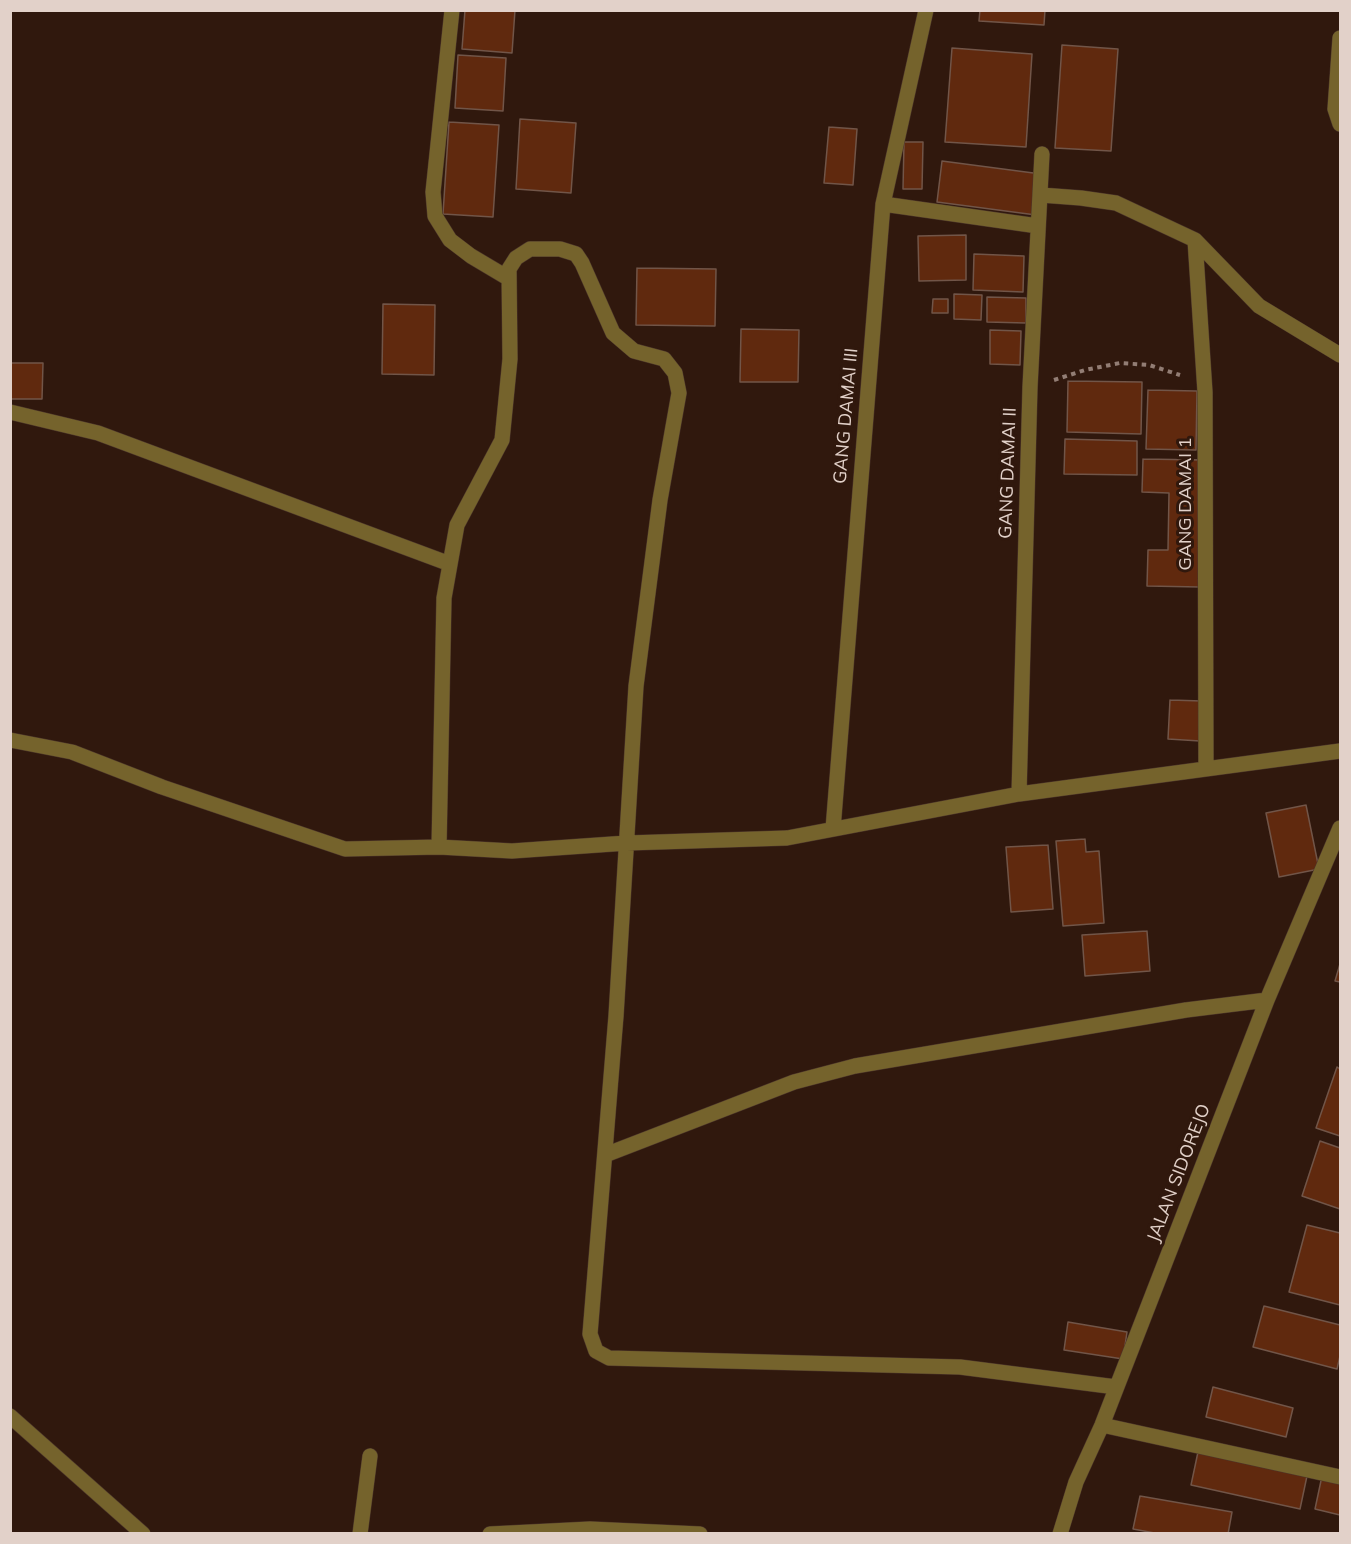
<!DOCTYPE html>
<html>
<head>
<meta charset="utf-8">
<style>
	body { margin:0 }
	#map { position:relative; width:1351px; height:1544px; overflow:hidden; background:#30180d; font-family:Mulish,sans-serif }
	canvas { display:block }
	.frame { position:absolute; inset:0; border:12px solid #e2d1c9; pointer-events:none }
</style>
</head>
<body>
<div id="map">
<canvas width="1351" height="1544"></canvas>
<div class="frame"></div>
</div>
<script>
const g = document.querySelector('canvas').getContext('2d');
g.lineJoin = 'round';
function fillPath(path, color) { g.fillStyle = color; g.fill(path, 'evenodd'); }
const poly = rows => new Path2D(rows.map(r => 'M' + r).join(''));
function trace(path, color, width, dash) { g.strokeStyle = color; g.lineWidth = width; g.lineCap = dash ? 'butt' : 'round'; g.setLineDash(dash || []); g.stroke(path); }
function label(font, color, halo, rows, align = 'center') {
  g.font = font + ' Mulish,sans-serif'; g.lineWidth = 6; g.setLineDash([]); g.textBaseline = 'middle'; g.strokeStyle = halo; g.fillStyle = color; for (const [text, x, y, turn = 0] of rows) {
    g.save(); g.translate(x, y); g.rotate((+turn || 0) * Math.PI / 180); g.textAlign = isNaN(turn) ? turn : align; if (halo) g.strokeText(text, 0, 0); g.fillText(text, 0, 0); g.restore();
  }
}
const building = poly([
	[465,10,515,10,512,53,462,49,465,10],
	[980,10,1045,10,1044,25,979,21,980,10],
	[1062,45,1118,49,1111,151,1055,148,1062,45],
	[952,48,1032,54,1026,147,945,142,952,48],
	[458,55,506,58,503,111,455,108,458,55],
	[520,119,576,123,571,193,516,189,520,119],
	[449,122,499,125,493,217,443,214,449,122],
	[829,127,857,129,853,185,824,183,829,127],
	[904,142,923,142,922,189,903,189,904,142],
	[942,161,1041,174,1036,215,937,202,942,161],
	[966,235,966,280,919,281,918,236,966,235],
	[974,254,1024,256,1023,292,973,290,974,254],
	[637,268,716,269,715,326,636,325,637,268],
	[954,294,982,295,981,320,954,319,954,294],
	[987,297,1026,298,1026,323,987,322,987,297],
	[933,299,948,299,948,313,932,313,933,299],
	[383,304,435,305,434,375,382,374,383,304],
	[741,329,799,330,798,382,740,382,741,329],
	[990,330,1021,331,1020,365,990,364,990,330],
	[10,363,43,363,42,399,10,399,10,363],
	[1068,381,1142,382,1141,434,1067,432,1068,381],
	[1148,390,1197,391,1196,450,1146,449,1148,390],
	[1065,439,1137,441,1137,475,1064,474,1065,439],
	[1143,459,1203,460,1200,587,1147,586,1148,550,1168,550,1169,493,1142,492,1143,459],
	[1170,700,1202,701,1200,741,1168,739,1170,700],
	[1306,805,1319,869,1279,877,1266,813,1306,805],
	[1085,839,1086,852,1099,851,1104,923,1063,926,1056,841,1085,839],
	[1048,845,1053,909,1011,912,1006,847,1048,845],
	[1147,931,1150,971,1085,976,1082,935,1147,931],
	[1340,964,1340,982,1335,981,1340,964],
	[1337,1067,1340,1069,1340,1136,1316,1128,1337,1067],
	[1320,1141,1340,1148,1340,1209,1302,1196,1320,1141],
	[1307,1225,1340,1233,1340,1305,1289,1292,1307,1225],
	[1264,1306,1340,1325,1340,1356,1337,1369,1253,1347,1264,1306],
	[1068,1322,1127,1332,1123,1359,1064,1350,1068,1322],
	[1213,1387,1293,1408,1286,1437,1206,1417,1213,1387],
	[1198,1452,1307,1476,1300,1509,1191,1485,1198,1452],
	[1322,1476,1340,1480,1340,1515,1315,1509,1322,1476],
	[1140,1496,1232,1512,1228,1534,1160,1534,1133,1529,1140,1496]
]);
fillPath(building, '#60290e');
trace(building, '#715548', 1.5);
const minor = poly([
	[452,10,433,192,435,216,450,240,471,256,508,278],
	[1340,38,1335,109,1340,124],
	[1041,195,1081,198,1116,203,1195,240,1259,306,1340,355],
	[883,204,1038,226],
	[1195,240,1205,392,1206,768],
	[10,412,98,433,450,564],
	[10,740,72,752,162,787,345,849,439,847,512,851,627,843,787,838,1019,794,1340,751],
	[1019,794,1030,387,1042,154],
	[833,829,883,204,926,10],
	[439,847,444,598,457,525,502,440,510,359,509,269,516,258,530,249,560,249,576,254,582,263,613,333,634,351,664,359,675,373,679,393,660,500,636,686,616,1016,590,1334,596,1351,609,1358,960,1367,1116,1387],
	[605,1155,794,1082,855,1066,1186,1010,1267,1000],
	[10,1416,143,1534],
	[1102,1425,1340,1477],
	[360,1534,370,1456],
	[490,1534,590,1529,700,1534],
	[1060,1534,1076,1482,1102,1425,1267,1000,1340,828]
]);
trace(minor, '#4c362b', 16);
trace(poly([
	[1054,380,1085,370,1120,363,1149,365,1180,375]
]), '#927d74', 4, [4.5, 4.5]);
trace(minor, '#75632c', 15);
label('18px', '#e2d1c9', '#30180d', [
	["GANG DAMAI III",846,416,-85],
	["GANG DAMAI II",1008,473,-88],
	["GANG DAMAI 1",1186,504,-90],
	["JALAN SIDOREJO",1179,1173,-69]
]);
</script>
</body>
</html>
